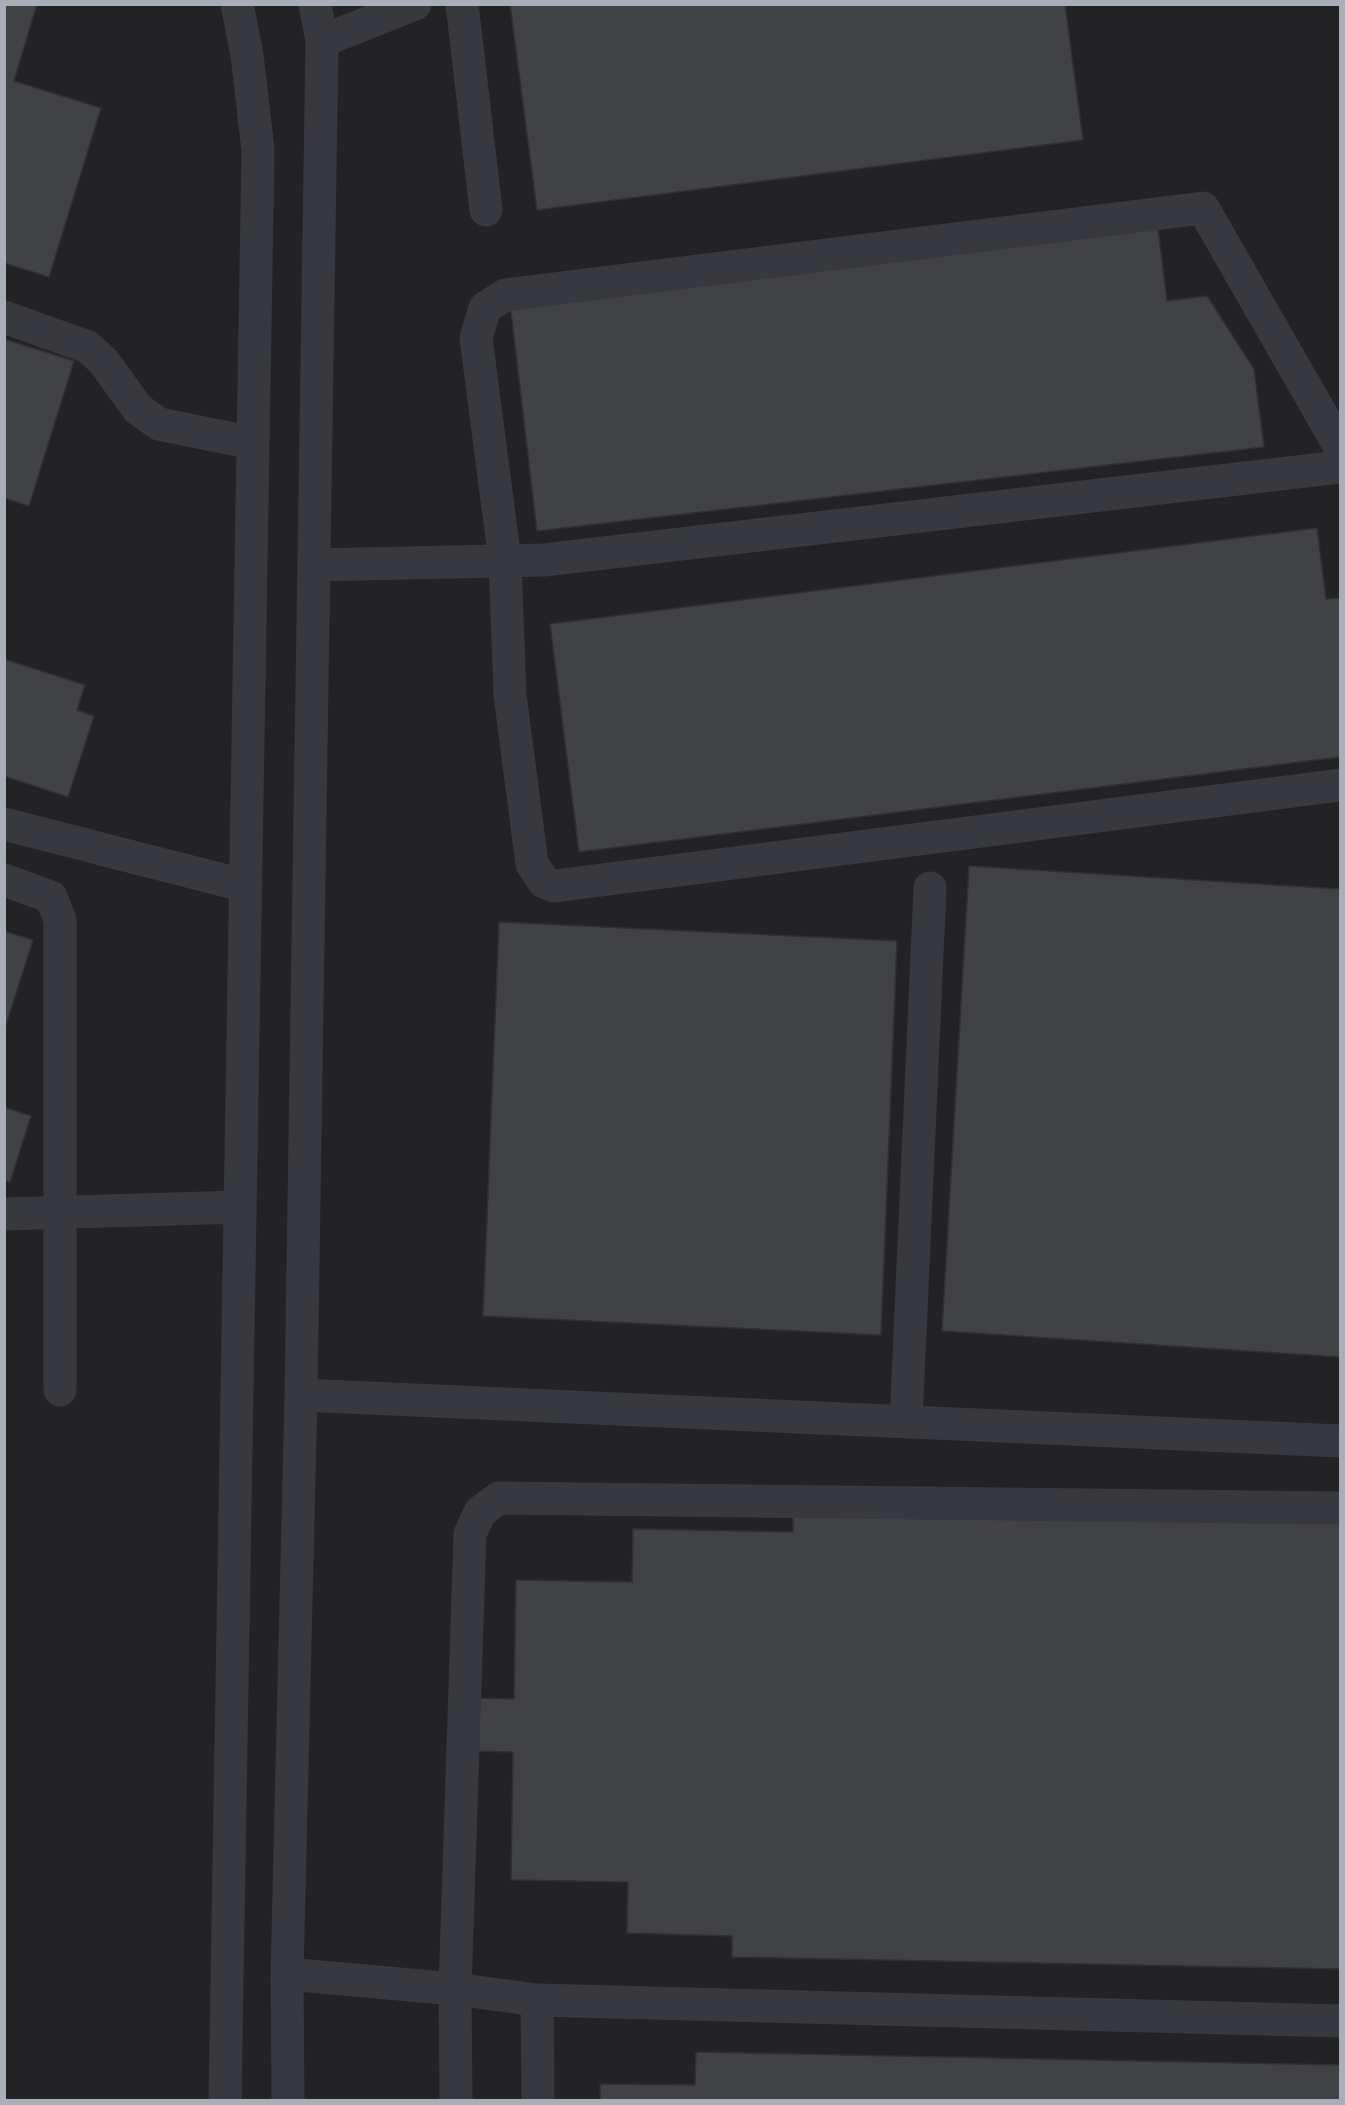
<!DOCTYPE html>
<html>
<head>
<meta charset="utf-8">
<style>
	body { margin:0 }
	#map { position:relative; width:1345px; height:2105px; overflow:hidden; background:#171719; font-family:Roboto,sans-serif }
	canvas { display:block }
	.frame { position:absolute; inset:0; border:6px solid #aaaeb9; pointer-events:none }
</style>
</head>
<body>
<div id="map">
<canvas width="1345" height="2105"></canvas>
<div class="frame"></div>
</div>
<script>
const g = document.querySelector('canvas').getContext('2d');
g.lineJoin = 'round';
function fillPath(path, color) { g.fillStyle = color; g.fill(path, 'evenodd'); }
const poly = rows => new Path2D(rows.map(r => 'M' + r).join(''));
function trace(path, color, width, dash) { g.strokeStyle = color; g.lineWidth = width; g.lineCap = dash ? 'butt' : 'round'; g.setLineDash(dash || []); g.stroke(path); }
fillPath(poly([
	[5,5,1340,5,1340,2100,5,2100]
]), '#232326');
const building = poly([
	[4,4,37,4,14,81,101,108,49,277,4,263,4,4],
	[510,4,1065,4,1083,140,537,210,510,4],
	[1158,228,1167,301,1207,296,1254,369,1264,447,537,531,510,303,1158,228],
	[4,339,74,361,29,506,4,498,4,339],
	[1317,528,1326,599,1340,598,1340,757,579,852,550,624,1317,528],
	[4,659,85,685,77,710,94,716,68,797,4,776,4,659],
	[969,866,1340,889,1340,1357,942,1331,969,866],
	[499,922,897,941,881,1335,483,1316,499,922],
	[4,931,33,940,4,1031,4,931],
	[4,1107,31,1116,10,1182,4,1180,4,1107],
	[793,1503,1340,1514,1340,1969,732,1957,732,1936,627,1933,628,1882,511,1880,513,1752,471,1751,472,1698,514,1699,516,1580,632,1582,633,1529,793,1532,793,1503],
	[696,2052,1340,2065,1340,2100,600,2100,600,2084,695,2085,696,2052]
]);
fillPath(building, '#414246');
trace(building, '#313135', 1.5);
trace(poly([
	[462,4,486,210],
	[322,41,415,4],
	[4,317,88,347,104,362,138,409,159,424,253,443],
	[1340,447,1203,208,505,295,485,308,476,338,505,561,510,695,532,864,544,882,555,886,1340,785],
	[314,565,544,560,1340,467],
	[4,824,246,886],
	[4,880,51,897,60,920,60,1390],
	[4,1214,240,1207],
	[301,1395,1340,1441],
	[906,1422,930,888],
	[1340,1508,499,1498,480,1512,470,1534,455,1989,537,2000,1340,2021],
	[287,1974,455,1989,456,2100],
	[537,2000,538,2100],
	[225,2100,258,150,247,55,237,4],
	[288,2100,287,1974,301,1395,322,41,315,4]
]), '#38393e', 33);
</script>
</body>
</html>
